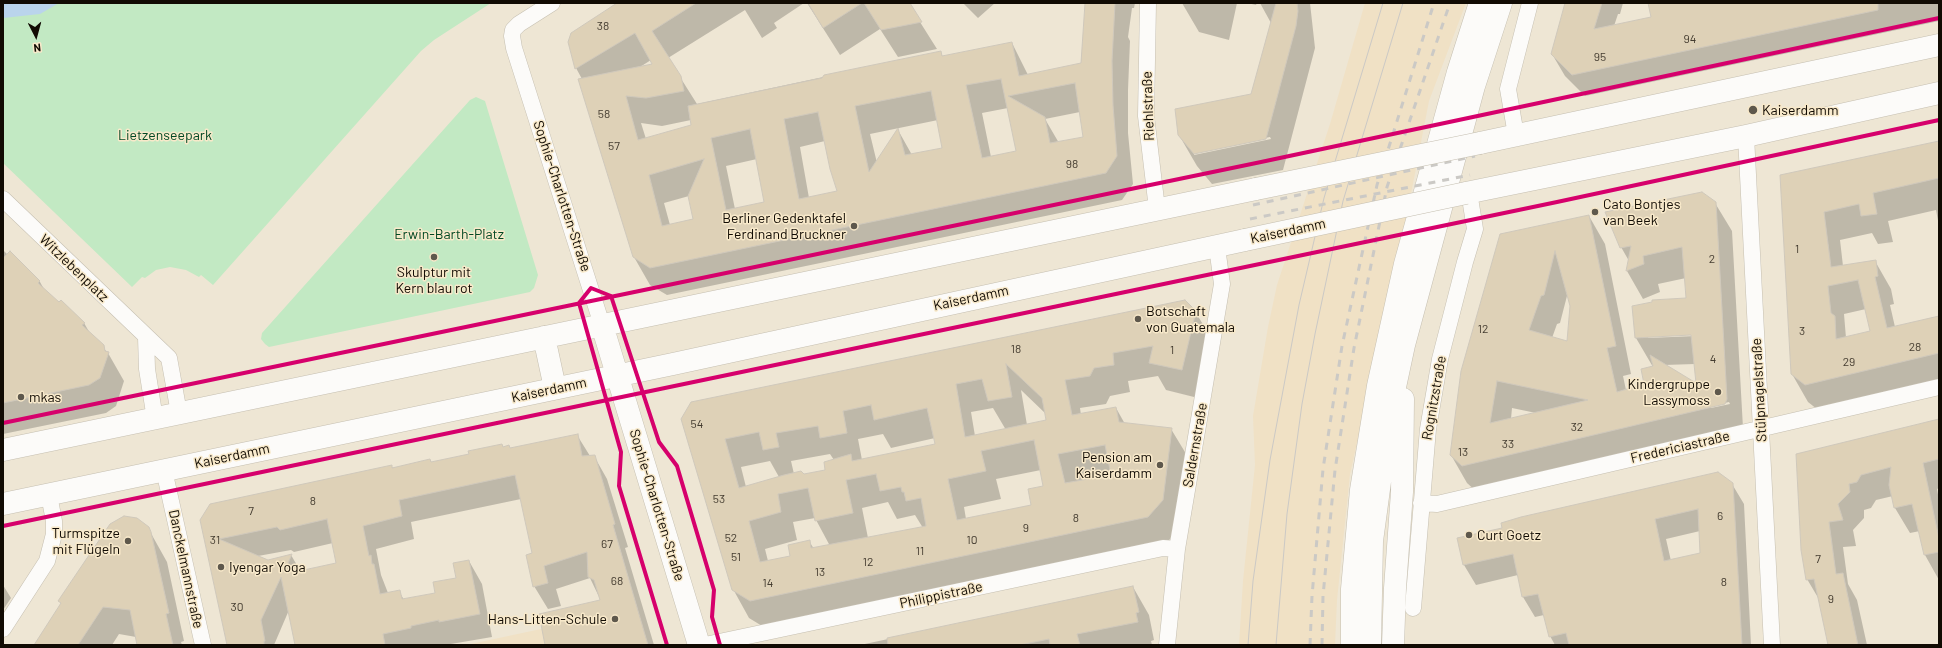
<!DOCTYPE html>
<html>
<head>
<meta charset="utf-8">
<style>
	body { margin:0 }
	#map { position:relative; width:1942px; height:648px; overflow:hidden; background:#eee6d4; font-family:Barlow,sans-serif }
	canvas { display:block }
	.frame { position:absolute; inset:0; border:4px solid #110b03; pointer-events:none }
	.north { position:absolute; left:16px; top:16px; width:40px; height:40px; -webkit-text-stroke:3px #f8e9ca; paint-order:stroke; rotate:174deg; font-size:11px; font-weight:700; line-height:16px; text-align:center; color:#110b03 }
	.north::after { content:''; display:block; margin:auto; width:14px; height:18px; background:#110b03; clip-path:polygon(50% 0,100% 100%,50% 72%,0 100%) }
</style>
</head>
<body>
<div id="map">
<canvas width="1942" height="648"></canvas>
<div class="frame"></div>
<div class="north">N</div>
</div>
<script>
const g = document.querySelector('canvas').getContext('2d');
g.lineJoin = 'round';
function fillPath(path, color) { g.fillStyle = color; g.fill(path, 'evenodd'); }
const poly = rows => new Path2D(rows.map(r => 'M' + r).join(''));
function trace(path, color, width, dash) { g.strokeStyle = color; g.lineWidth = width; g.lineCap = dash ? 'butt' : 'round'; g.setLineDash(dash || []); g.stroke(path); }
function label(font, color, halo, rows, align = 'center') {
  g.font = font + ' Barlow,sans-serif'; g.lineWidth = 3; g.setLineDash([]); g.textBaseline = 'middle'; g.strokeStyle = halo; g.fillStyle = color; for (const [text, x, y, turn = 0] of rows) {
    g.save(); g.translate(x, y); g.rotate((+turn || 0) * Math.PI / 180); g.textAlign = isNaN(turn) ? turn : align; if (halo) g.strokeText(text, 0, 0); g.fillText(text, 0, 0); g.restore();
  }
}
fillPath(poly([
	[1365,3,1466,3,1429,101,1398,261,1350,474,1337,600,1335,645,1239,645,1243,581,1255,465,1253,416,1268,327,1277,285,1330,124],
	[638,609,648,645,466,645,541,629]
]), '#f0e1c5');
fillPath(poly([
	[3,3,491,3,434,40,421,51,213,285,201,275,199,277,186,270,170,267,156,270,145,278,142,277,132,287,3,163],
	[476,97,485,101,538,275,534,288,530,292,269,347,265,344,261,339,262,333,470,100]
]), '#c2e9c3');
fillPath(poly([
	[3,3,59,3,40,14,3,18]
]), '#bad4ec');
fillPath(poly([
	[619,3,804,3,774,23,777,28,762,38,745,10,668,58,697,104,940,52,943,57,1012,43,1028,75,1081,64,1086,3,1135,3,1134,8,1132,8,1128,37,1130,41,1128,90,1128,133,1133,184,1122,200,667,295,650,285,634,257,582,79,576,68],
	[651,60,653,64,640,67],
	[1008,108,1017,152,991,157,982,113],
	[1080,112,1084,138,1059,143,1045,119],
	[691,120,693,126,646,139,641,123,662,126],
	[938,120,943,149,912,155,898,130,877,163,870,134],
	[825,141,838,192,809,198,800,147],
	[757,159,765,203,735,209,726,166],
	[689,196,694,219,670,225,664,203],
	[807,3,908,3,937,49,898,57,880,29,840,55],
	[963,3,995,3,978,18],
	[1182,3,1237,3,1229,40,1199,32],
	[1247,3,1257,3,1256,5],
	[1260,3,1310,3,1315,48,1283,170,1212,184,1197,166,1179,135,1252,95,1271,23],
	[1270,137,1271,139,1194,155,1194,153],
	[1566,3,1623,3,1620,14,1618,14,1614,26,1652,18,1656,3,1939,3,1939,21,1585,96,1565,76,1552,54],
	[1939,142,1939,226,1936,210,1888,221,1893,242,1878,244,1872,233,1840,240,1843,266,1875,261,1891,289,1894,304,1890,305,1895,327,1939,316,1939,385,1822,413,1808,402,1792,374,1781,176],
	[1866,309,1871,332,1846,338,1844,314],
	[1715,203,1732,231,1743,428,1478,493,1467,483,1451,455,1501,235,1589,216,1605,244,1631,374,1623,376,1626,390,1645,384,1653,367,1636,338,1687,299,1686,278,1658,284,1660,292,1643,299,1627,271,1629,261,1621,247],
	[1568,292,1571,306,1568,342,1552,338,1557,324,1560,323],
	[1696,334,1696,336,1648,338,1648,336],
	[1695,364,1697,385,1664,365],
	[1729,402,1730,404,1711,408,1711,406],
	[1512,408,1536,413,1511,419],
	[3,250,8,255,10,252,40,282,45,291,84,323,91,335,108,353,124,381,116,406,106,413,3,434],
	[1195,311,1212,340,1198,398,1166,390,1158,376,1128,381,1130,392,1110,396,1106,404,1080,408,1081,415,1116,408,1125,424,1171,429,1188,457,1179,528,1165,545,767,629,749,618,733,589,682,419],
	[1021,390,1046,414,1048,420,1027,425],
	[993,408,1006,430,975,436,971,412],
	[883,434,891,448,935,438,937,445,862,460,858,439],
	[830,454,834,460,826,471,803,475,794,474,791,461],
	[770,461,779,477,746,487,741,467],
	[1041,470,1044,486,1032,505,966,519,964,507,1001,499,996,479],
	[888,502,897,519,915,515,923,528,868,538,862,508],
	[815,518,830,546,814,549,809,541,792,556,768,561,765,549,797,540,793,522],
	[1939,420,1939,488,1937,489,1939,500,1939,580,1925,555,1920,531,1910,533,1895,508,1893,496,1876,500,1871,508,1864,510,1864,518,1853,530,1856,546,1843,547,1848,584,1857,600,1867,645,1829,645,1820,601,1807,579,1797,454],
	[577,435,590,456,594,456,607,479,628,547,625,548,654,645,546,645,601,601,590,578,556,589,561,606,548,609,534,586,533,554,521,499,411,522,414,539,376,549,381,575,388,593,399,591,404,600,436,594,457,578,469,561,482,584,492,637,445,645,296,645,289,610,274,645,228,645,201,520,392,467,393,468,430,460,432,463,470,455,502,445,503,447,510,449],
	[333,543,338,564,301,572,291,555,268,561,258,556,291,550,294,552],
	[1732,484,1744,504,1751,645,1555,645,1550,636,1544,615,1535,617,1523,597,1518,575,1476,585,1464,565],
	[1700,531,1701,554,1671,561,1666,539],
	[148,528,167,562,184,641,181,642,182,645,138,645,136,637,119,634,112,645,35,645,61,604,60,601],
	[3,585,11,598,3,610],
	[1133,587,1149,615,1154,640,1151,641,1152,645,860,645]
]), '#0003');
const building = poly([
	[617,3,696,3,652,31,681,76,684,91,646,98,626,96,638,140,691,125,688,106,822,78,824,75,941,51,942,56,1012,42,1019,76,1081,63,1085,3,1115,3,1112,61,1113,105,1117,156,1106,173,650,268,633,257,578,79,652,64,635,33,575,69,568,42,571,33,617,3],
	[1001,79,1016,151,982,158,966,85,1001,79],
	[1075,83,1083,137,1050,143,1045,117,1008,96,1075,83],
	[931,91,942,148,905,155,898,128,869,172,855,106,931,91],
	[818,112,830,169,837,191,799,199,784,119,818,112],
	[750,129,764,202,726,210,711,138,750,129],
	[704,159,688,196,693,219,662,226,649,175,704,159],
	[808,3,862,3,823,28,808,3],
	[864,3,910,3,922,22,881,30,864,3],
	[1276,3,1297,3,1298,11,1296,26,1266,139,1194,154,1178,135,1175,109,1251,94,1276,3],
	[1565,3,1602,3,1594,29,1651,17,1648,3,1878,3,1878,10,1572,75,1551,54,1565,3],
	[1939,141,1939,178,1873,193,1877,214,1861,216,1859,204,1824,212,1831,267,1876,260,1878,276,1875,277,1887,328,1939,316,1939,353,1805,385,1791,374,1780,175,1939,141],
	[1858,280,1870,331,1836,339,1835,316,1831,313,1828,286,1858,280],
	[1702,192,1716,202,1727,399,1725,404,1462,466,1450,455,1461,371,1500,234,1589,215,1616,346,1607,348,1617,392,1644,384,1641,369,1653,366,1650,355,1696,383,1691,335,1635,338,1632,306,1652,302,1652,300,1686,298,1682,247,1643,256,1644,264,1626,271,1631,246,1620,248,1605,212,1702,192],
	[1555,251,1570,306,1567,341,1529,330,1541,296,1544,295,1555,251],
	[1497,381,1588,400,1490,423,1497,381],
	[10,251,40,281,38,283,59,302,61,300,85,323,82,325,104,345,105,351,109,352,100,378,89,385,3,403,3,258,10,251],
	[1185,300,1196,311,1182,370,1149,363,1153,346,1113,353,1114,365,1094,368,1090,376,1065,380,1072,415,1116,407,1119,422,1172,428,1163,500,1148,517,750,601,732,590,681,419,691,402,1185,300],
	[1006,364,1042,398,1046,420,965,437,956,384,982,379,988,401,1012,397,1006,364],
	[871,405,874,420,927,408,935,444,852,461,851,454,824,462,825,470,804,474,801,471,784,475,739,488,725,439,759,432,763,450,779,447,776,433,818,426,820,438,847,433,843,411,871,405],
	[1034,440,1043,486,1028,489,1031,505,957,520,948,479,986,471,981,451,1034,440],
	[1105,445,1111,475,1065,483,1058,454,1105,445],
	[876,474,880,491,901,487,902,492,904,492,906,501,921,498,926,526,811,548,810,540,788,545,790,556,760,562,749,521,781,512,778,494,808,488,815,521,853,513,846,480,876,474],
	[1939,419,1939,459,1923,463,1939,538,1939,552,1924,555,1912,504,1894,508,1889,485,1891,467,1861,475,1857,482,1849,484,1850,492,1838,504,1843,520,1829,522,1836,574,1843,573,1858,645,1828,645,1814,579,1806,580,1801,550,1796,454,1939,419],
	[578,434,582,456,595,455,615,524,613,525,648,645,545,645,539,614,600,600,594,580,588,577,587,552,544,566,548,583,533,587,526,555,532,553,515,475,399,500,402,516,363,526,369,556,371,555,372,564,374,564,380,594,400,590,402,599,435,593,433,582,456,578,453,563,469,560,480,614,439,622,439,620,411,626,411,628,383,634,385,645,295,645,281,577,261,620,265,641,264,641,264,645,227,645,200,520,210,504,392,465,392,468,430,459,431,462,469,454,468,451,502,444,503,447,509,445,510,448,578,434],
	[327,519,336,563,299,571,298,567,285,570,292,554,268,560,219,539,277,527,280,530,327,519],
	[1718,472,1733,483,1742,645,1569,645,1566,633,1549,637,1538,594,1522,597,1513,554,1463,565,1457,538,1502,528,1501,523,1521,517,1718,472],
	[1698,509,1700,553,1664,561,1655,519,1698,509],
	[124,516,137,518,149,527,151,532,169,613,166,614,173,645,137,645,130,610,103,607,78,645,34,645,61,603,58,601,110,524,124,516],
	[1133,586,1139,612,1136,613,1138,622,1077,634,1080,645,1050,645,1049,639,1020,645,888,645,887,638,1133,586]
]);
fillPath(building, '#ded1b7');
trace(building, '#cfc8bb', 1);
const minor = poly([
	[552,3,519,24,513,30,512,36,514,48,602,325],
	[1148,3,1146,116,1157,209],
	[1516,135,1508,89,1530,3],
	[1746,136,1772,645],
	[3,199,169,358,179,413],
	[146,337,147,369,155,419],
	[164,470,203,645],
	[1421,503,1437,504,1939,387],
	[1413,608,1428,429,1440,359,1465,262,1475,229,1469,192],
	[3,629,47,561,54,534,54,521,49,495],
	[705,645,1163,548,1177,549],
	[1167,645,1177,549,1222,284,1217,247]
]);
const primary = poly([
	[1480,143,1939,45],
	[1466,193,1746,136,1939,93],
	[602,325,699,645],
	[544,337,555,388],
	[3,450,1256,189],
	[3,504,673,364,1245,240]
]);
const motorway = poly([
	[1352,645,1352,589,1361,490,1378,386,1405,264,1458,72,1480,3],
	[1370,645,1372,541,1389,415,1404,345,1474,86,1501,3],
	[1393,645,1395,588,1402,492,1403,399]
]);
trace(minor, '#c5bfb1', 17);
trace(primary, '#c5bfb1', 23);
trace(motorway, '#c5bfb1', 23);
trace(minor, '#fcfbf9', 16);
trace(primary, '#fcfbf9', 22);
trace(motorway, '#fcfbf9', 22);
trace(poly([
	[1248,645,1253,581,1270,460,1299,305,1324,198,1383,3],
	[1276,645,1287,514,1302,404,1315,334,1343,201,1403,3]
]), '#cbc9c5', 1);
trace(poly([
	[1253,205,1475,156],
	[1250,219,1470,175],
	[1310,645,1312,596,1323,469,1342,346,1377,185,1434,3],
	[1322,645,1323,596,1335,470,1354,348,1387,187,1450,3]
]), '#cbc9c5', 3, [7, 7]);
const primaryBridge = poly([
	[1256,189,1480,143],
	[1245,240,1466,193]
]);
trace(primaryBridge, '#c5bfb1', 23, []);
trace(primaryBridge, '#fcfbf9', 22);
trace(poly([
	[3,423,1261,162,1939,18],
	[3,526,1557,202,1939,120],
	[667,645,619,486,621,452,579,303,591,288,611,296,659,442,677,466,714,590,712,617,720,645]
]), '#d6006c', 4);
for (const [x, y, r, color] of [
	[1753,110,5,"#5e584c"],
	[1595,212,4,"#5e584c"],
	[854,226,4,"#5e584c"],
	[434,257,4,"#5e584c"],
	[1138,319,4,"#5e584c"],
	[1718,392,4,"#5e584c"],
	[21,397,4,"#5e584c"],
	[1160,465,4,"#5e584c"],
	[1469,535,4,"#5e584c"],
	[128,541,4,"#5e584c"],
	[221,567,4,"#5e584c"],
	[615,619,4,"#5e584c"]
]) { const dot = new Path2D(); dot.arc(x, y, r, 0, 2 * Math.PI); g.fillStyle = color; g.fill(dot); trace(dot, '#f8e9ca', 1.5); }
label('12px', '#443c30', null, [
	["38",603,26],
	["94",1690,39],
	["95",1600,57],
	["58",604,114],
	["57",614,146],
	["98",1072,164],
	["1",1797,249],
	["2",1712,259],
	["12",1483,329],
	["3",1802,331],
	["28",1915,347],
	["18",1016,349],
	["1",1172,350],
	["4",1713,359],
	["29",1849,362],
	["54",697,424],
	["32",1577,427],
	["33",1508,444],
	["13",1463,452],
	["53",719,499],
	["8",313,501],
	["7",251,511],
	["6",1720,516],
	["8",1076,518],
	["9",1026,528],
	["52",731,538],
	["31",215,540],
	["10",972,540],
	["67",607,544],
	["11",920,551],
	["51",736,557],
	["7",1818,559],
	["12",868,562],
	["13",820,572],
	["68",617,581],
	["8",1724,582],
	["14",768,583],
	["9",1831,599],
	["30",237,607]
]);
label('14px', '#110b03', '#f8e9ca', [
	["Riehlstraße",1148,106,-92],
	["Sophie-Charlotten-Straße",562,196,72],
	["Kaiserdamm",1288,231,-12],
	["Witzlebenplatz",74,268,44],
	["Kaiserdamm",971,298,-12],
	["Kaiserdamm",549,390,-12],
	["Stülpnagelstraße",1759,390,-93],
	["Rognitzstraße",1434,398,-80],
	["Saldernstraße",1195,445,-80],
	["Fredericiastraße",1680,447,-13],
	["Kaiserdamm",232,456,-12],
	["Sophie-Charlotten-Straße",657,505,73],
	["Danckelmannstraße",186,569,78],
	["Philippistraße",941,595,-12]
]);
label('14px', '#110b03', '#f8e9ca', [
	["Kaiserdamm",1762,110],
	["Cato Bontjes",1603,204],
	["van Beek",1603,220],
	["Berliner Gedenktafel",846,218,"right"],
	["Ferdinand Bruckner",846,234,"right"],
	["Skulptur mit",434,272,"center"],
	["Kern blau rot",434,288,"center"],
	["Botschaft",1146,311],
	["von Guatemala",1146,327],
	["Kindergruppe",1710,384,"right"],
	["Lassymoss",1710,400,"right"],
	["mkas",29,397],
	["Pension am",1152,457,"right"],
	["Kaiserdamm",1152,473,"right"],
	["Turmspitze",120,533,"right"],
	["mit Flügeln",120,549,"right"],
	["Curt Goetz",1477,535],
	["Iyengar Yoga",229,567],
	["Hans-Litten-Schule",607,619,"right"]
], 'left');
label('14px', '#004823', '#f8e9ca', [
	["Lietzenseepark",165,135],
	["Erwin-Barth-Platz",449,234]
]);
</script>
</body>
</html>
